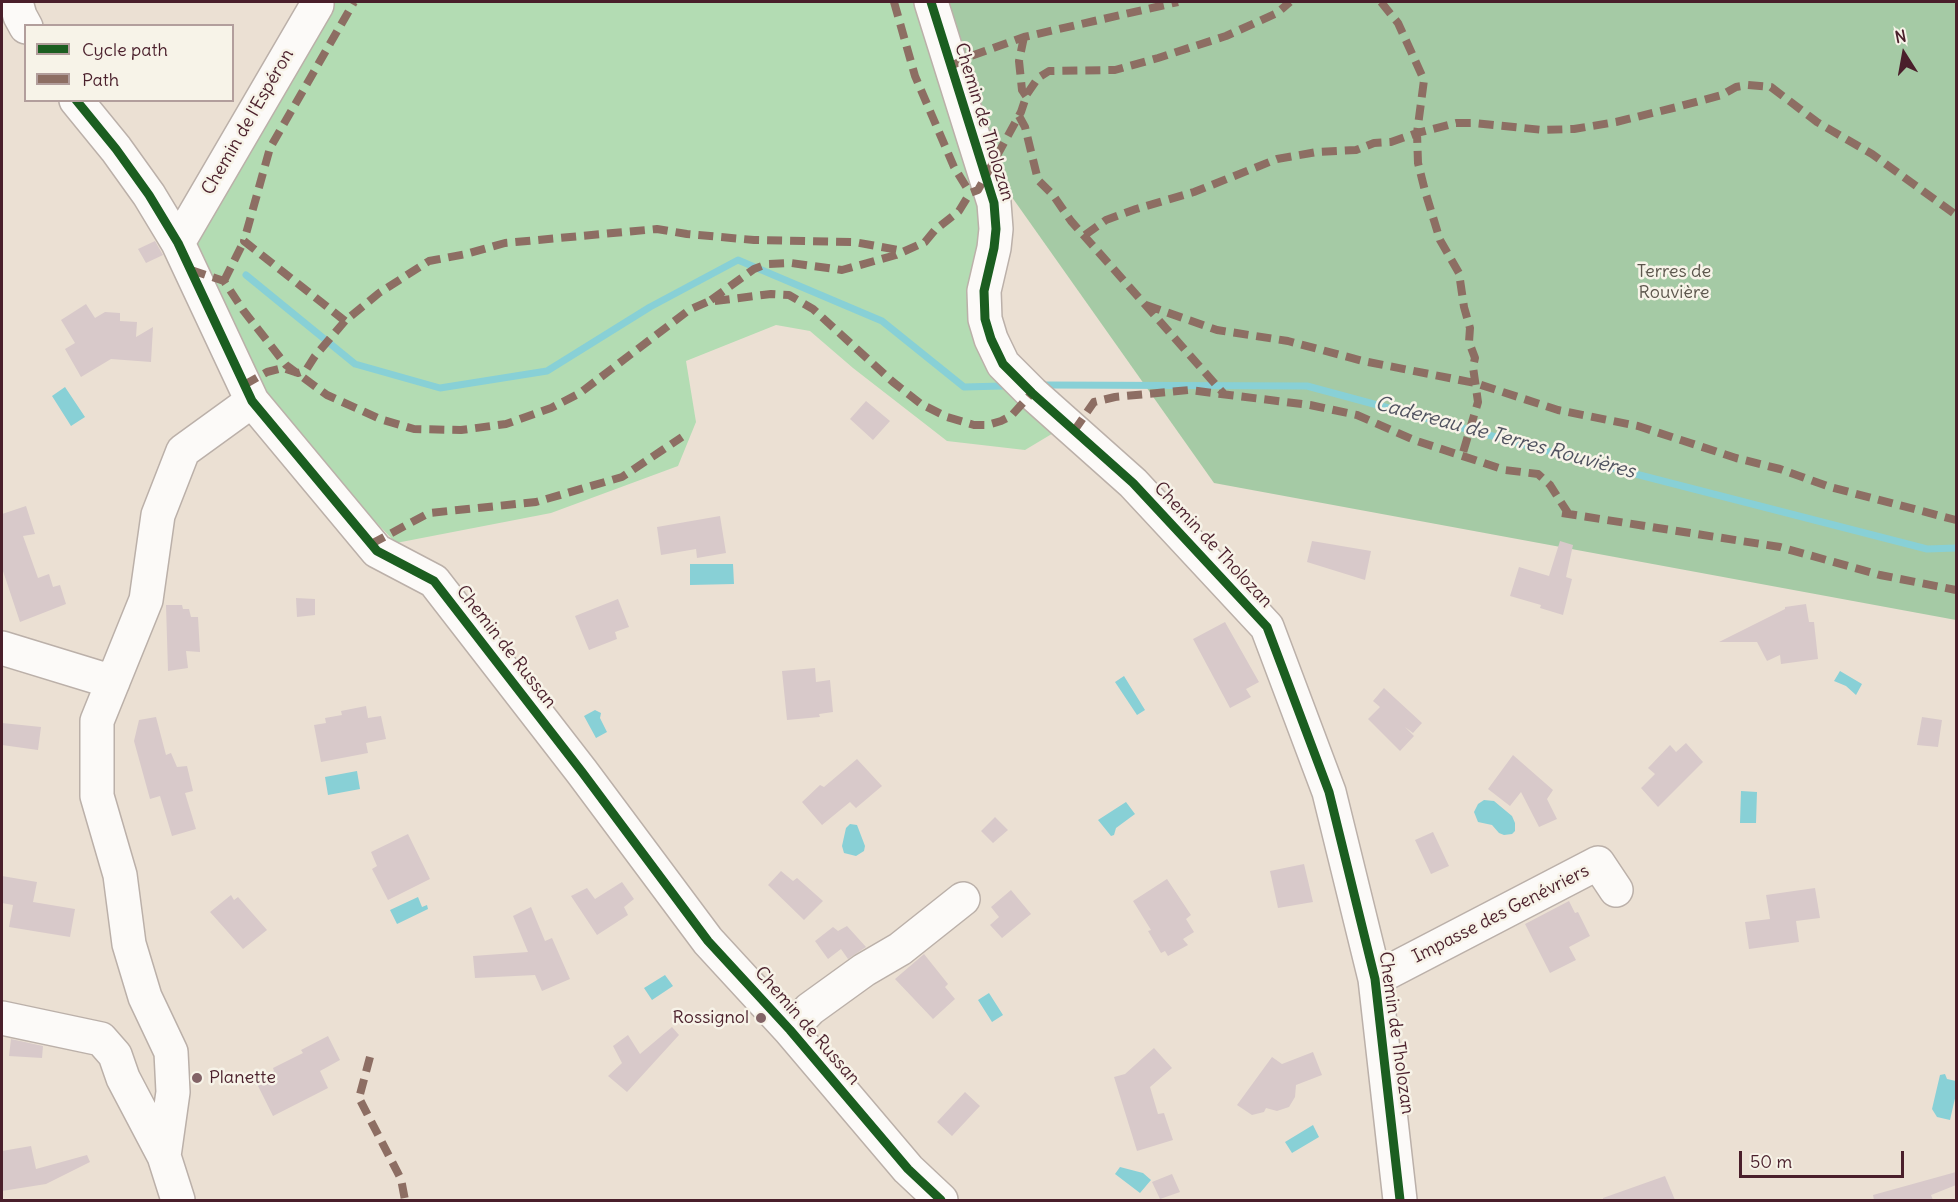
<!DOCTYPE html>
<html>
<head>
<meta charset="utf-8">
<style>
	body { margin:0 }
	#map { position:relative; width:1958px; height:1202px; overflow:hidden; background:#ebe0d3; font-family:Delius,sans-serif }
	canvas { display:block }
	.frame { position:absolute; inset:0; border:3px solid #4a1f2b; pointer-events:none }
	.legend { position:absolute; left:24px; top:24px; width:210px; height:78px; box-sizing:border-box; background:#f7f3e8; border:2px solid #b29e9c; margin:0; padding:8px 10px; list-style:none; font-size:18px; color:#4a1f2b }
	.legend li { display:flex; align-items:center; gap:12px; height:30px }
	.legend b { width:30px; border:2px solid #b29e9c }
	.north { position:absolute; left:1874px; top:24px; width:60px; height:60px; -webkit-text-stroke:4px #f7f3e8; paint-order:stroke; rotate:349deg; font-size:16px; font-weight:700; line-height:24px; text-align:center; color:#4a1f2b }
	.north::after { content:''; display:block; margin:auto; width:21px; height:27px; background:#4a1f2b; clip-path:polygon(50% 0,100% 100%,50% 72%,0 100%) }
	.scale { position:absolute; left:1739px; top:1151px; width:165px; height:27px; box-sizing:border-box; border:3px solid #4a1f2b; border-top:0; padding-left:8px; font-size:18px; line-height:21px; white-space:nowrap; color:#4a1f2b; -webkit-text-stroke:4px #f7f3e8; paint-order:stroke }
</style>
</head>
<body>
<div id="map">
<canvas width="1958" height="1202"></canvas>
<div class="frame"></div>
<ul class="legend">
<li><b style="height:8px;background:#1b5e20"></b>Cycle path</li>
<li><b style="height:8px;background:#8d6e63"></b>Path</li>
</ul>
<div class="north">N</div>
<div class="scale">50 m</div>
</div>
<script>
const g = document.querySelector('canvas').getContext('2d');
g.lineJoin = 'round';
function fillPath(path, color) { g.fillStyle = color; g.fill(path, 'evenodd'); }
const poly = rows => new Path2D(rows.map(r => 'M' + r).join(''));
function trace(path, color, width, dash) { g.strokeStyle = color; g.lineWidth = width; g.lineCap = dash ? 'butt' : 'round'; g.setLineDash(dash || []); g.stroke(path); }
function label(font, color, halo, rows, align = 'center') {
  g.font = font + ' Delius,sans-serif'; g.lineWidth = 5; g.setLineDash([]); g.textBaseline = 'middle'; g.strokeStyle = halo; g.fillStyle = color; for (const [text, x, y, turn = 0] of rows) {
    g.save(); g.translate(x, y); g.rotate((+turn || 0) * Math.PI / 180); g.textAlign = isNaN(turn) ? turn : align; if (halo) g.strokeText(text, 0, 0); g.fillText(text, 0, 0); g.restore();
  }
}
fillPath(poly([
	[324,2,924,2,986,219,974,288,977,349,1055,432,1025,450,947,441,853,368,810,331,776,325,686,361,696,422,678,466,551,513,396,543,285,428,256,387,193,250,319,35]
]), '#b3dcb3');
fillPath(poly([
	[947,2,1956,2,1956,620,1214,483,997,176]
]), '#a5caa5');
fillPath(poly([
	[65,387,85,417,71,426,52,396],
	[733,564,734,584,690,585,690,564],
	[1840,671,1862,684,1856,695,1846,686,1834,681],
	[1124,676,1145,710,1137,715,1115,682],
	[595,710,601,713,600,718,607,732,596,738,584,716],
	[357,771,360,789,328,795,325,777],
	[1741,791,1757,792,1756,823,1740,823],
	[1484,800,1494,801,1512,816,1515,823,1515,831,1512,834,1504,835,1499,833,1492,825,1478,822,1474,812,1478,804],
	[1126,802,1135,814,1116,828,1114,835,1111,836,1098,820],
	[850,824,857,825,865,846,864,851,856,856,844,853,842,846,846,828],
	[418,897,422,907,427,905,428,909,397,924,390,910],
	[665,975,673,986,652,1000,644,988],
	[989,993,1003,1015,992,1022,978,1000],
	[1945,1074,1947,1079,1956,1081,1956,1094,1950,1120,1937,1117,1932,1109,1940,1075],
	[1313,1125,1319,1137,1292,1153,1285,1142],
	[1120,1167,1143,1173,1151,1180,1140,1193,1115,1174]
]), '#88d0d6');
trace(poly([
	[246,275,355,364,440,388,547,371,650,307,738,260,882,321,964,387,1002,386],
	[1047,385,1307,386,1585,461,1927,549,1956,548]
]), '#88d0d6', 7);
fillPath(poly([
	[155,241,163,255,146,263,138,249],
	[86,304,95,318,105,312,120,313,120,321,137,322,136,337,153,327,151,362,111,359,81,377,65,349,75,343,61,320],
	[866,401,890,421,873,440,850,419],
	[26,506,35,534,23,536,38,578,49,574,53,587,60,585,66,604,20,622,2,568,2,514],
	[720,516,726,553,697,558,696,549,661,555,657,527],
	[1312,541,1371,551,1365,580,1307,562],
	[1560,541,1573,545,1566,577,1572,579,1563,615,1540,608,1541,605,1510,596,1519,567,1549,576],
	[296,598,315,599,315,615,297,617],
	[618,599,629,627,615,632,617,639,589,650,575,616],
	[1806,604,1809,622,1814,622,1818,659,1781,664,1780,655,1767,661,1757,642,1719,642,1785,609,1785,607],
	[166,605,182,605,183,609,189,609,191,617,198,617,200,652,186,651,188,668,168,671],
	[1225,622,1259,682,1246,689,1251,697,1230,708,1193,639],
	[815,668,816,682,830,680,833,712,819,714,820,717,787,720,782,671],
	[1384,688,1422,723,1413,733,1405,727,1414,736,1400,751,1368,719,1380,707,1373,701],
	[366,706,368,718,381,716,386,739,366,743,368,753,321,762,314,725,326,723,325,718,342,715,341,711],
	[156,717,166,755,171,753,177,767,187,766,193,791,185,793,196,829,172,836,160,796,150,799,134,741,139,720],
	[1922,717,1942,720,1938,747,1917,745],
	[2,723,41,727,38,750,2,745],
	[1686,743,1703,762,1658,807,1641,788,1655,774,1648,768,1670,745,1676,752],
	[1513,755,1553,790,1547,799,1557,819,1539,827,1521,792,1510,806,1488,789],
	[857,759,882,786,856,808,850,802,822,825,802,802,820,785,824,787],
	[995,817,1008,830,993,843,981,831],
	[1433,832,1449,866,1431,874,1415,840],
	[408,834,430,879,388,900,372,869,377,866,371,852],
	[1304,864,1313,902,1278,908,1270,871],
	[781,871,793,881,797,878,823,901,804,920,768,885],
	[2,876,37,882,33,902,75,909,70,937,9,927,13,905,2,903],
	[1167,879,1191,915,1186,919,1194,932,1183,939,1188,945,1168,956,1165,951,1161,953,1148,931,1151,930,1133,901],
	[622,882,634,899,624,907,628,915,597,935,571,896,587,888,595,899],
	[1815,888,1820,918,1796,921,1799,942,1749,949,1745,922,1770,919,1766,895],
	[1011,890,1031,914,1002,938,990,925,999,917,991,907],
	[231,895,234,900,238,897,267,930,243,949,210,912],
	[1569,901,1575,913,1578,912,1590,936,1569,947,1576,960,1550,973,1525,924],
	[531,907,545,941,552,938,570,979,542,991,535,975,475,978,473,956,528,952,513,916],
	[847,926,866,947,848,959,841,949,828,959,815,941,833,927,838,931],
	[924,954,948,984,945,987,955,999,933,1019,895,979],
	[672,1027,679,1035,627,1092,608,1076,622,1063,613,1046,628,1035,640,1054],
	[328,1036,340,1060,320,1071,328,1088,273,1116,255,1080,274,1071,273,1068,303,1053,301,1050],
	[11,1039,43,1046,42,1058,9,1056],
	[1154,1048,1172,1068,1150,1087,1158,1114,1164,1113,1173,1140,1137,1151,1114,1077,1125,1074],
	[1313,1052,1322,1075,1296,1085,1295,1097,1289,1107,1277,1111,1266,1108,1264,1112,1252,1115,1237,1105,1272,1057,1282,1064],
	[965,1092,980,1106,952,1136,937,1122],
	[31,1146,36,1169,87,1155,90,1162,46,1184,2,1191,2,1151],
	[1956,1172,1956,1185,1931,1195,1933,1200,1874,1200,1873,1195],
	[1172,1174,1180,1192,1160,1199,1152,1182],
	[1665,1176,1675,1200,1603,1200,1603,1198]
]), '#d8c9ca');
const minor = poly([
	[16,2,20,16,26,27],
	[931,2,994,203,996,229,994,248,984,291,985,319,991,339,1003,364,1032,393,1133,483,1267,627,1329,792,1375,979,1400,1200],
	[76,100,116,149,149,195,178,243,252,401,377,551,434,581,582,772,708,941,790,1030,908,1169,941,1200],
	[178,243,317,5,317,2],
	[2,648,113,682],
	[1375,979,1598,863,1616,890],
	[2,1018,101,1039,115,1055,123,1078,164,1156],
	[790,1030,810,1009,864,970,900,949,963,899],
	[178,1200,164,1156,173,1092,171,1052,145,997,129,944,120,875,97,796,97,721,146,600,158,515,183,451,252,401]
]);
trace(minor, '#bbb0a9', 36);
trace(minor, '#fcfaf8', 33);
trace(poly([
	[894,2,915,76,954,167,970,193],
	[1381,2,1398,23,1424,80,1417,133,1418,163,1425,191,1440,240,1459,273,1464,307,1470,328,1469,342,1475,358,1473,367,1478,402,1462,456],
	[1024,37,1019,61,1022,90,1026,96],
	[951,66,971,56,1024,37,1178,2],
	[1019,116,1025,127,1038,180,1053,195,1071,221,1225,395],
	[1085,235,1106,220,1136,209,1194,192,1277,159,1317,152,1356,150,1374,143,1391,142,1417,133,1456,123,1474,123,1543,130,1574,129,1616,122,1677,107,1722,95,1736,87,1748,85,1771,87,1817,122,1872,154,1956,215],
	[191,270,224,281,243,310,286,365,327,395,380,419,414,429,461,430,506,424,551,408,580,393,689,310,707,302,771,294,789,295,813,309,893,382,921,404,947,417,974,425,987,425,1001,421,1011,416,1032,393],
	[224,281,244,241],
	[711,300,754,269,767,264,791,263,842,270,896,255,925,242,935,230,959,211,970,193,978,190,1021,112,1027,94,1038,78,1049,71,1115,70,1158,58,1226,36,1277,13,1290,2],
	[1146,305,1217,330,1288,341,1363,361,1475,383,1558,410,1638,426,1736,458,1780,469,1830,487,1956,520],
	[345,321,244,241,270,148,354,2],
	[244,385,267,372,283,368,298,373,306,370,315,356,345,321,379,293,429,261,466,254,505,243,657,229,687,234,754,240,854,242,904,251],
	[1074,431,1094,402,1115,397,1189,390,1310,405,1357,415,1414,440,1505,470,1538,474,1550,485,1568,513],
	[1562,513,1780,547,1880,575,1956,590],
	[371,544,429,513,536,502,622,477,682,437],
	[370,1057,359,1098,401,1179,405,1200]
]), '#8d6e63', 8, [15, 8]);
trace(poly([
	[931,2,994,203,996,229,994,248,984,291,985,319,991,339,1003,364,1032,393,1133,483,1267,627,1329,792,1375,979,1400,1200],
	[76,100,116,149,149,195,178,243,252,401,377,551,434,581,582,772,708,941,790,1030,908,1169,941,1200]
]), '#1b5e20', 9);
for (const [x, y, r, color] of [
	[761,1018,6,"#826366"],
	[197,1078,6,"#826366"]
]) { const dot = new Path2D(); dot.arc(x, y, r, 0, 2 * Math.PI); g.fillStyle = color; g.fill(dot); trace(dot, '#f7f3e8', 2); }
label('18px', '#4a1f2b', '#f7f3e8', [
	["Chemin de l'Espéron",248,122,-60],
	["Chemin de Tholozan",984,122,73],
	["Chemin de Tholozan",1213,545,47],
	["Chemin de Russan",506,647,52],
	["Impasse des Genévriers",1501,914,-27],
	["Chemin de Russan",807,1026,49],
	["Chemin de Tholozan",1396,1033,82]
]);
label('18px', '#5c564c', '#f7f3e8', [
	["Terres de",1674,272],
	["Rouvière",1674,293]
]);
label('18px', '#4a1f2b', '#f7f3e8', [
	["Rossignol",749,1018],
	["Planette",209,1078,"left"]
], 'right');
label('italic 20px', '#50525f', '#f7f3e8', [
	["Cadereau de Terres Rouvières",1505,438,15]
]);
</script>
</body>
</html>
